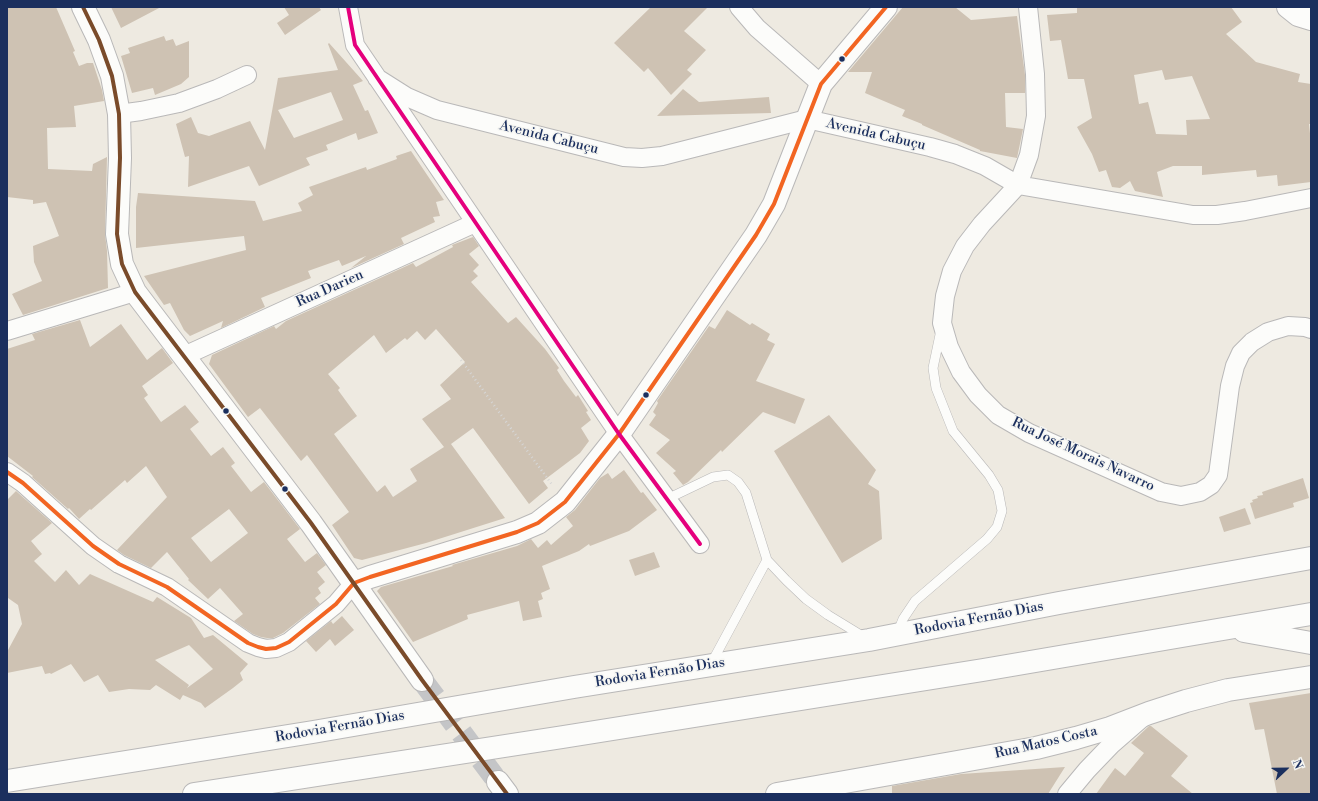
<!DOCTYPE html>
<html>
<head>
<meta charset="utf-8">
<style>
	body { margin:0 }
	#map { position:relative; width:1318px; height:801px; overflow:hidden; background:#eeeae1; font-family:"Libre Bodoni",serif }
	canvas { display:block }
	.frame { position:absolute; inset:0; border:8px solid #1b2f5e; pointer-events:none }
	.north { position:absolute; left:1266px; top:749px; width:40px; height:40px; -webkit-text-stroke:3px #f6f6f2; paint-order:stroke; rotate:68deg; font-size:11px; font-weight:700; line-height:16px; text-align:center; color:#1b2f5e }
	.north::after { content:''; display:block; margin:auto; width:14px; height:18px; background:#1b2f5e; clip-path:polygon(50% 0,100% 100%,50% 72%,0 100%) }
</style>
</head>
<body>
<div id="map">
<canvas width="1318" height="801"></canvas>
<div class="frame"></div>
<div class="north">N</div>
</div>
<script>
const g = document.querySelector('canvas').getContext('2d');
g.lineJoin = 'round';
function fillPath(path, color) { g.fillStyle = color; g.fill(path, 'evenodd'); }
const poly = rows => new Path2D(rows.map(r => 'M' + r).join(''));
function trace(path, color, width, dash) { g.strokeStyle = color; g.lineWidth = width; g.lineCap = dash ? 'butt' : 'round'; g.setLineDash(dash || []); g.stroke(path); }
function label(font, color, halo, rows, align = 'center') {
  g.font = font + ' "Libre Bodoni",serif'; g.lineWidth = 3; g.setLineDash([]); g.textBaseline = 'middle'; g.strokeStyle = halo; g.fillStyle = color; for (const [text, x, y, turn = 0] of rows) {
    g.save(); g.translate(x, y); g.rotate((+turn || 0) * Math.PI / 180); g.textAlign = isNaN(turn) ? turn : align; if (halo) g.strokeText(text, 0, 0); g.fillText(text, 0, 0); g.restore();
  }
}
fillPath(poly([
	[7,7,56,7,75,51,73,52,79,66,87,63,93,63,102,90,104,101,74,106,76,127,47,128,48,169,92,171,93,164,107,157,105,234,107,251,108,288,23,315,12,294,42,281,34,262,33,246,59,236,46,202,33,204,33,200,7,197],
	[111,7,161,7,121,28],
	[284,7,319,7,321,10,285,35,277,23,289,15],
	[651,7,708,7,684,31,706,50,687,70,692,74,671,95,648,68,644,72,614,43],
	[903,7,955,7,971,20,1017,16,1025,75,1025,93,1005,93,1006,127,1023,129,1017,158,980,151,980,150,922,125,922,124,902,116,905,110,865,93,872,72,848,72],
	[1077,7,1231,7,1242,22,1226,34,1256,62,1300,74,1298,82,1311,84,1311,124,1309,124,1311,143,1311,182,1278,186,1277,175,1257,177,1256,170,1202,175,1202,166,1173,166,1157,172,1163,197,1135,191,1130,181,1120,188,1112,187,1106,170,1099,172,1092,154,1077,127,1092,118,1084,79,1068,79,1061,40,1050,41,1047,15,1077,13],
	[1162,70,1165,80,1192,76,1210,119,1186,120,1187,135,1156,134,1148,102,1139,104,1134,75],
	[164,36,166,41,173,39,176,46,189,41,189,77,181,84,155,95,153,88,132,93,121,56,130,53,128,48],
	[329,43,363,81,353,85,365,111,368,110,378,133,358,140,356,133,326,145,328,150,306,158,310,165,259,186,249,166,188,187,189,156,185,157,176,124,191,117,198,133,209,136,250,121,265,150,278,78,338,70,328,44],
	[331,92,343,120,294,138,278,110],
	[683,89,699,102,769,97,771,113,657,116],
	[411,151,444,200,436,202,440,216,433,217,435,222,401,238,404,244,351,268,366,256,342,266,339,260,308,271,311,278,261,298,265,307,221,328,223,321,190,336,184,330,170,303,164,305,144,276,246,250,244,236,136,248,136,207,138,193,255,201,263,221,302,211,298,203,313,195,309,187,366,167,367,170,397,159,396,156],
	[473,237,479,246,469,254,479,265,473,271,478,276,471,282,508,323,516,317,545,349,559,368,557,370,564,381,576,397,578,395,588,411,586,412,591,420,581,428,589,441,580,453,543,481,548,488,529,504,473,428,451,444,505,518,426,543,362,560,354,558,332,525,349,512,307,455,301,461,260,408,248,417,209,364,212,355,274,326,276,329,286,321,413,263,416,267,453,247,452,245],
	[436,329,465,362,440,385,451,399,422,419,444,447,410,469,417,481,393,497,385,485,377,492,334,434,357,416,338,390,340,388,328,374,374,335,386,353,405,338,407,340,417,331,425,340],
	[727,310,750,325,752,323,770,334,767,340,775,344,756,381,805,399,795,424,763,412,722,452,721,450,688,482,683,485,673,473,676,471,656,453,670,440,649,425,656,415,653,412,658,403,657,401,709,326,715,329],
	[80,320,90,347,121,324,147,360,162,348,173,363,142,386,148,395,144,398,161,422,185,405,199,422,190,429,211,456,223,447,235,463,231,466,251,492,264,482,300,529,287,539,305,562,317,553,326,565,317,572,325,582,318,588,321,593,315,598,320,604,283,633,273,638,267,638,261,637,253,634,234,621,243,614,220,588,208,599,188,580,189,579,167,552,151,568,124,555,117,550,167,497,146,466,127,483,125,480,91,510,90,509,79,519,69,508,68,509,32,477,33,476,7,456,7,349,35,340,32,334],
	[229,509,248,533,211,562,191,538],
	[829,415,876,470,868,484,879,491,882,539,842,563,774,451],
	[624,470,641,493,643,492,657,510,629,531,590,546,589,544,579,551,542,566,550,589,541,593,543,599,538,601,542,617,523,621,519,601,467,615,468,619,413,642,377,591,381,587,453,566,452,565,517,546,531,539,538,548,547,540,551,545,573,526,566,517,575,510,600,478,608,473,612,479],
	[1303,478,1309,498,1293,503,1294,507,1255,519,1250,503,1253,502,1252,500,1258,498,1257,496,1263,495,1262,492],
	[16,491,52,523,31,541,42,554,34,561,55,582,66,570,79,585,90,574,153,602,157,597,191,618,204,638,213,635,248,664,240,673,243,680,233,688,205,708,201,703,183,695,180,700,156,685,150,690,129,689,109,692,98,675,84,682,71,664,51,674,50,673,45,674,42,666,7,673,7,652,22,624,18,605,8,598,7,594,7,500],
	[189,645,213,669,187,688,189,685,155,660],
	[1245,508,1251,524,1224,532,1219,517],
	[654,552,660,567,635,576,629,560],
	[342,616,354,630,335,646,330,639,316,652,306,641,331,621,333,624],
	[1311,693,1311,794,1277,794,1264,729,1255,730,1249,703],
	[1149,726,1151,726,1188,756,1171,776,1193,794,1096,794,1115,768,1125,776,1144,753,1131,743],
	[1065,767,1048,794,892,794,892,786,961,774]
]), '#cec2b3');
trace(poly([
	[422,680,498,782]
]), '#c4c5c7', 22, [22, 11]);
const lane = poly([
	[667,499,713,477,728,475,738,482,746,493,767,560,786,580,806,599,828,615,864,637],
	[897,634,903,619,915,601,987,539,997,527,1002,511,998,490,989,475,953,431,936,388,933,368,941,330],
	[712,662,767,560]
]);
const street = poly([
	[348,7,355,45,619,434,700,544],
	[739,7,757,28,821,84],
	[1028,7,1035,74,1036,116,1029,155,1018,185,982,224,965,246,952,271,945,296,942,323,949,347,961,372,978,395,998,415,1029,433,1161,492,1181,496,1200,492,1211,485,1218,475,1230,386,1235,366,1241,353,1252,342,1268,332,1288,326,1305,327,1311,329],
	[377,78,407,97,437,110,624,157,642,158,662,156,807,119,930,147,955,154,985,166,1018,185,1193,215,1217,215,1245,211,1311,198],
	[119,114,141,111,179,103,217,89,247,75],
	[7,331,135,292],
	[184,356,475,223],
	[7,472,23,483,93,546,119,564,167,587,248,643,258,647,266,649,276,648,289,642,336,604,354,583],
	[1067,794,1087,770,1111,745,1142,718]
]);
const secondary = poly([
	[83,7,99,40,112,76,119,114,120,158,117,234,122,264,135,292,311,523,422,680],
	[1288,7,1298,15,1311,19],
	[354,583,370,577,517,532,538,523,565,502,619,434,756,235,774,204,821,84,886,7],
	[498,782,507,794],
	[777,794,1036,748,1076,738,1110,728,1149,713,1186,701,1228,690,1311,677]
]);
const highway = poly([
	[1244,631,1311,643],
	[7,781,313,732,574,687,869,640,1059,603,1311,558],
	[194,794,563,737,983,670,1311,614]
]);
trace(lane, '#b9b8b8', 10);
trace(street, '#b9b8b8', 20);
trace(secondary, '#b9b8b8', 24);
trace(highway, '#b9b8b8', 24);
trace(poly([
	[461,360,553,486]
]), '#d6d6d6', 2.5, [1, 3]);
trace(lane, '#fcfcfa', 9);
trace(street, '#fcfcfa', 18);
trace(secondary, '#fcfcfa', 22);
trace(highway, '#fcfcfa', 22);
trace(poly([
	[7,472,23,483,93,546,119,564,167,587,248,643,258,647,266,649,276,648,289,642,336,604,354,583,370,577,517,532,538,523,565,502,619,434,756,235,774,204,821,84,886,7]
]), '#f26522', 4);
trace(poly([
	[83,7,99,40,112,76,119,114,120,158,117,234,122,264,135,292,311,523,422,680,507,794]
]), '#7a4b2a', 4);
trace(poly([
	[348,7,355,45,619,434,700,544]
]), '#e5007d', 4);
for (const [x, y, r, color] of [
	[842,59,3.5,"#1b2f5e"],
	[646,395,3.5,"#1b2f5e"],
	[226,411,3.5,"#1b2f5e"],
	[285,489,3.5,"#1b2f5e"]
]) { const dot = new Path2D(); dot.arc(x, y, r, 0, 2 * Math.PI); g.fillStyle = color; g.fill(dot); trace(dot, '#f6f6f2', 1.5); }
label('14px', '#1b2f5e', '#f6f6f2', [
	["Avenida Cabuçu",876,135,13],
	["Avenida Cabuçu",549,138,14],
	["Rua Darien",330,289,-24],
	["Rua José Morais Navarro",1083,455,25],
	["Rodovia Fernão Dias",979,619,-11],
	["Rodovia Fernão Dias",660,673,-9],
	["Rodovia Fernão Dias",340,727,-10],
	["Rua Matos Costa",1046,743,-13]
]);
</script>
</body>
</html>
